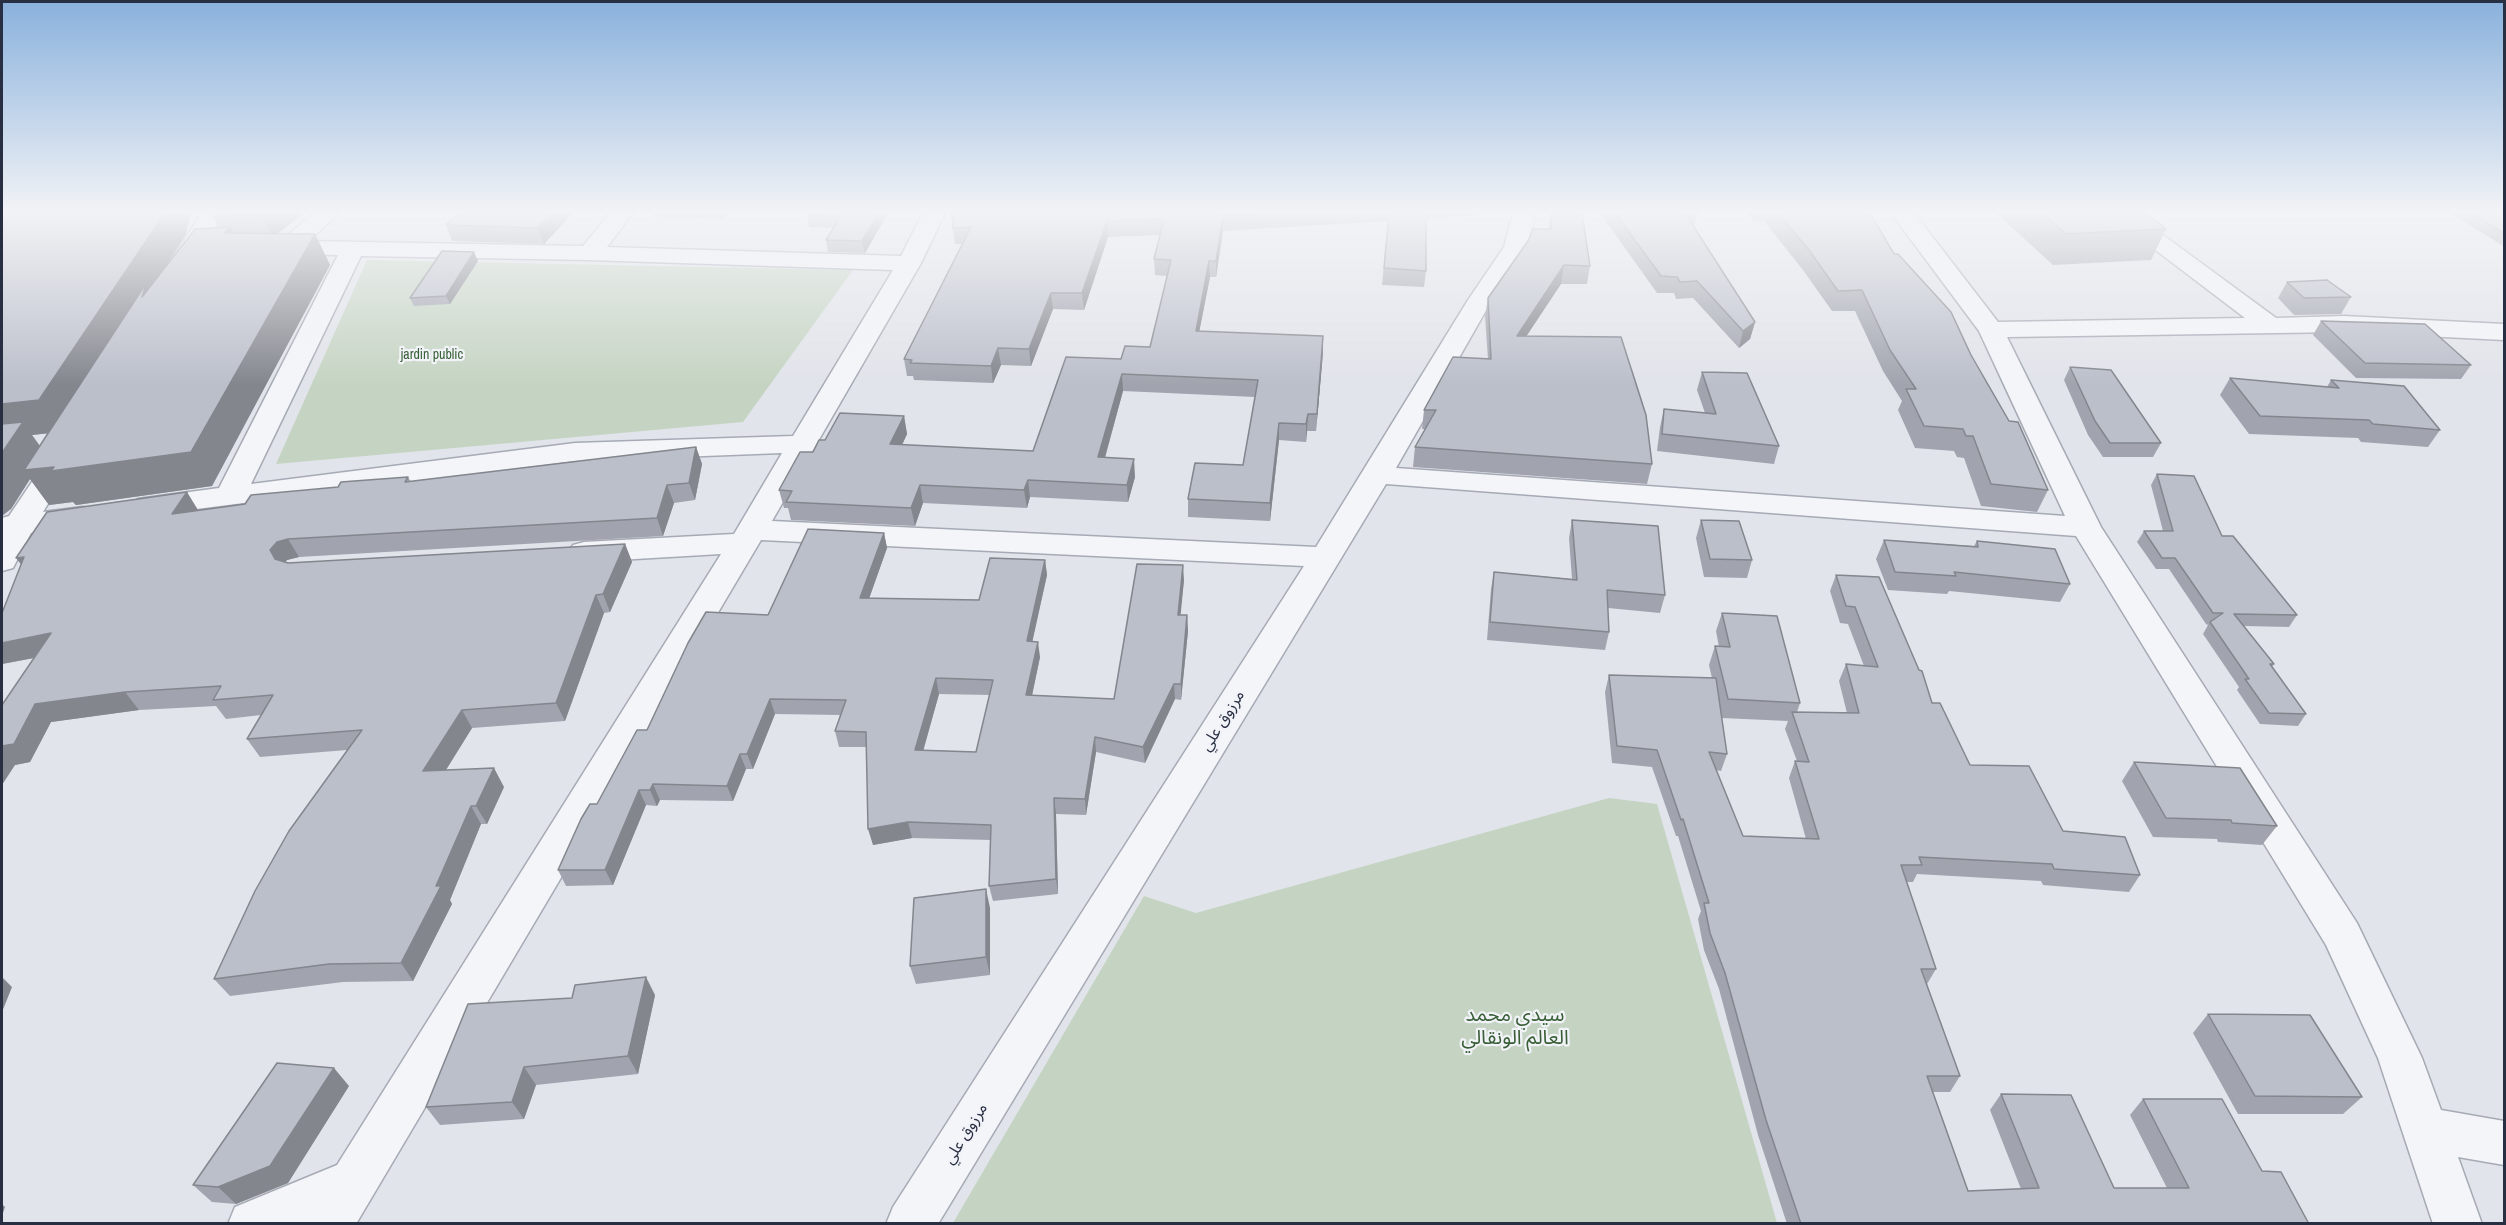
<!DOCTYPE html>
<html>
<head>
<meta charset="utf-8">
<style>
	body { margin:0 }
	#map { position:relative; width:2506px; height:1225px; overflow:hidden; background:#e1e4ea; font-family:"Archivo Narrow",sans-serif }
	canvas { display:block }
	.frame { position:absolute; inset:0; border:3px solid #292f43; pointer-events:none }
</style>
</head>
<body>
<div id="map">
<canvas width="2506" height="1225"></canvas>
<div class="frame"></div>
</div>
<script>
const g = document.querySelector('canvas').getContext('2d');
g.lineJoin = 'round';
function fillPath(path, color) { g.fillStyle = color; g.fill(path, 'evenodd'); }
const poly = rows => new Path2D(rows.map(r => 'M' + r).join(''));
function trace(path, color, width, dash) { g.strokeStyle = color; g.lineWidth = width; g.lineCap = dash ? 'butt' : 'round'; g.setLineDash(dash || []); g.stroke(path); }
function label(font, color, halo, rows, align = 'center') {
  g.font = font + ' "Archivo Narrow","Noto Sans Arabic",sans-serif'; g.lineWidth = 4.5; g.setLineDash([]); g.textBaseline = 'middle'; g.strokeStyle = halo; g.fillStyle = color; for (const [text, x, y, turn = 0] of rows) {
    g.save(); g.translate(x, y); g.rotate((+turn || 0) * Math.PI / 180); g.textAlign = isNaN(turn) ? turn : align; if (halo) g.strokeText(text, 0, 0); g.fillText(text, 0, 0); g.restore();
  }
}
fillPath(poly([
	[367,260,853,270,743,422,276,464],
	[1609,798,1657,804,1777,1223,953,1223,1144,896,1196,913]
]), '#c5d4c2');
const street = poly([
	[202,213,224,213,186,272,170,272,166,267,202,213],
	[314,213,339,213,309,241,583,246,610,213,633,213,607,247,901,256,923,213,945,213,921,263,772,521,1316,547,1468,300,1504,247,1513,213,1535,213,1528,247,1492,300,1396,468,2065,516,1979,331,1891,213,1914,213,1998,322,2245,318,2107,213,2133,213,2276,318,2344,316,2504,324,2504,340,2344,332,2007,337,2101,527,2357,923,2422,1058,2441,1110,2504,1121,2504,1165,2458,1157,2482,1224,2433,1224,2378,1058,2326,945,2076,536,1386,484,938,1224,886,1224,893,1207,1304,566,761,540,356,1224,228,1224,235,1207,337,1165,721,554,584,562,573,559,568,552,573,545,584,542,734,534,782,453,575,461,149,515,138,513,134,506,138,499,219,488,338,255,276,254,268,252,264,247,268,242,282,240,314,213],
	[361,256,589,260,893,270,793,436,575,443,251,484,361,256],
	[64,446,74,449,78,455,43,512,83,507,94,509,98,516,94,523,83,525,31,533,13,568,2,571,2,518,9,516,54,449,64,446]
]);
trace(street, '#a6aab5', 3);
fillPath(street, '#f4f5f8');
fillPath(poly([
	[217,213,304,213,278,233,315,234,330,265,212,486,76,505,73,502,49,505,30,479,11,509,2,214,186,234,163,271,219,228,214,217],
	[48,433,40,446,32,435],
	[573,213,544,244,452,241,446,225],
	[654,213,728,213,723,219,655,217],
	[808,213,888,213,865,253,828,252,826,240,833,228,809,227,807,215],
	[951,213,1480,213,1479,215,1426,219,1426,271,1424,287,1382,285,1388,221,1223,231,1216,277,1210,277,1199,332,1323,353,1316,431,1307,431,1306,442,1279,440,1270,521,1188,517,1188,499,1243,465,1255,397,1123,391,1105,458,1135,477,1128,502,1030,497,1027,508,923,503,915,526,791,520,788,508,784,508,779,490,813,452,825,440,904,416,907,434,902,445,1033,451,1121,359,1150,347,1167,276,1155,275,1154,259,1160,235,1108,237,1084,310,1053,309,1031,366,1001,365,993,383,914,380,913,376,907,376,904,359,963,244,955,244,951,217],
	[1550,213,1582,213,1590,266,1587,284,1561,284,1526,336,1652,464,1647,484,1413,467,1415,447,1425,429,1422,429,1424,410,1488,359,1485,316,1488,298,1549,229],
	[1600,213,1698,213,1694,227,1755,322,1750,339,1739,348,1693,298,1676,299,1674,293,1657,293],
	[1747,213,1870,213,1894,254,1971,355,2048,490,2037,512,1981,506,1964,458,1957,457,1954,451,1915,448,1898,410,1902,401,1883,371,1855,311,1832,311,1803,270,1764,221,1754,222],
	[1996,213,2146,213,2166,229,2151,260,2053,265],
	[2450,213,2505,213,2505,247],
	[478,261,450,304,414,306,410,298],
	[2287,282,2351,297,2341,314,2294,315,2278,298],
	[2321,321,2471,365,2461,379,2356,378,2313,335],
	[2070,367,2161,443,2153,457,2103,457,2088,435,2064,380],
	[1702,372,1779,446,1774,464,1657,451,1660,427,1664,409,1705,413,1697,390],
	[2230,378,2327,387,2331,380,2440,430,2428,447,2361,442,2358,438,2249,434,2220,395],
	[696,447,702,464,695,500,674,503,663,536,299,557,287,560,285,562,288,563,625,544,632,562,610,612,604,613,565,721,472,728,446,770,504,787,487,824,481,824,450,900,452,904,413,981,343,982,230,996,214,979,347,750,260,757,247,739,261,715,226,719,216,706,139,710,51,722,30,762,15,765,34,658,2,664,2,613,198,510,198,511,245,504,338,487,408,477,411,482],
	[2157,474,2222,536,2297,615,2289,627,2244,626,2274,664,2272,667,2306,714,2298,726,2260,724,2237,690,2239,687,2203,634,2208,625,2206,624,2169,569,2156,569,2137,542,2144,531,2163,531,2151,485],
	[1572,520,1665,595,1660,613,1608,608,1609,632,1605,650,1487,640,1491,589,1494,572,1572,579,1569,538],
	[1701,520,1752,560,1747,578,1704,577,1696,538],
	[884,533,887,548,869,598,979,600,1045,560,1047,575,1032,641,1040,657,1032,695,1114,699,1184,580,1180,615,1187,615,1188,631,1181,700,1175,699,1145,763,1096,752,1086,815,1056,814,1058,894,993,901,989,886,991,840,912,838,873,845,866,747,839,747,835,731,840,715,775,714,753,769,746,769,733,801,660,800,657,806,646,805,613,885,566,886,558,870,597,804,647,730,768,615],
	[939,694,990,695,976,752,923,750],
	[1884,540,1974,546,1977,541,2070,584,2060,602,1949,591,1947,594,1888,590,1876,559],
	[1836,575,1932,703,1970,765,2063,831,2140,875,2129,892,2043,885,2041,881,1917,874,1913,882,1906,882,1936,969,1927,984,1960,1076,1950,1092,1933,1092,1968,1191,2021,1189,1990,1110,2001,1094,2114,1188,2167,1188,2130,1115,2143,1099,2262,1171,2309,1224,1787,1224,1758,1135,1719,989,1704,950,1698,919,1701,911,1678,836,1676,836,1652,767,1612,763,1605,692,1609,675,1712,678,1709,665,1715,646,1719,647,1716,631,1722,613,1800,703,1797,712,1847,713,1839,681,1846,664,1864,666,1848,624,1840,623,1830,591],
	[1722,718,1788,721,1785,729,1797,761,1795,761,1789,778,1806,839,1743,836,1716,770,1721,771,1727,754],
	[2134,762,2277,826,2262,845,2218,842,2217,839,2153,837,2122,781],
	[990,908,990,975,916,984,910,966],
	[655,995,638,1074,536,1085,524,1119,440,1125,426,1107],
	[2208,1014,2362,1097,2343,1114,2238,1114,2193,1033],
	[349,1086,288,1183,236,1204,212,1202,193,1185]
]), '#a1a4ae');
fillPath(poly([
	[165,213,191,213,186,234,61,432,32,435,46,455,315,234,330,265,212,486,76,505,73,502,49,505,30,479,11,509,2,516,2,404],
	[262,213,304,213,273,237,261,214],
	[552,213,573,213,544,244,538,228],
	[721,213,728,213,723,219],
	[879,213,888,213,865,253,862,241],
	[1223,215,1223,231,1216,277,1216,261],
	[1107,221,1108,237,1084,310,1082,293],
	[231,227,247,258,224,233],
	[474,252,478,261,450,304,446,296],
	[1209,261,1210,277,1196,348,1196,331],
	[1564,265,1561,284,1514,355,1517,336],
	[1051,293,1053,309,1031,366,1029,349],
	[1755,322,1750,339,1739,348,1743,331],
	[1323,336,1323,353,1316,431,1317,414],
	[998,348,1001,365,993,383,991,366],
	[1122,374,1123,391,1100,475,1098,457],
	[1308,414,1307,431,1306,442,1306,424],
	[904,416,907,434,894,462,890,444],
	[1279,423,1279,440,1270,521,1270,503],
	[696,447,702,464,695,500,689,483],
	[1134,459,1135,477,1128,502,1127,485],
	[1028,480,1030,497,1027,508,1024,490],
	[667,485,674,503,663,536,657,518],
	[920,485,923,503,915,526,911,508],
	[187,492,198,510,184,532,172,514],
	[884,533,887,548,864,613,860,598],
	[288,539,299,557,287,560,281,568,275,559,270,550,277,542],
	[625,544,632,562,610,612,603,594],
	[24,557,30,576,16,558],
	[1045,560,1047,575,1029,657,1027,641],
	[1183,565,1184,580,1179,631,1178,615],
	[596,595,604,613,565,721,556,703],
	[1187,615,1188,631,1181,700,1181,684],
	[51,633,65,652,2,664,2,643],
	[1038,642,1040,657,1029,710,1026,695],
	[936,678,939,694,919,766,915,750],
	[1174,684,1175,699,1145,763,1143,747],
	[125,692,139,710,51,722,30,762,15,765,2,785,2,746,35,704],
	[770,699,775,714,753,769,747,754],
	[462,710,472,728,434,789,423,771],
	[1095,737,1096,752,1086,815,1085,799],
	[740,754,746,769,733,801,727,786],
	[494,768,504,787,487,824,476,806],
	[653,784,660,800,657,806,650,790],
	[639,790,646,805,613,885,605,870],
	[1054,798,1056,814,1058,894,1056,879],
	[471,806,481,824,450,900,452,904,413,981,401,963,436,886],
	[908,822,912,838,873,845,868,829],
	[986,889,990,908,990,975,986,957],
	[2,977,12,987,2,1012],
	[646,977,655,995,638,1074,628,1056],
	[524,1067,536,1085,524,1119,512,1102],
	[334,1068,349,1086,288,1183,236,1204,218,1187],
	[2,1204,5,1207,2,1216]
]), '#83868d');
const building = poly([
	[2,213,165,213,39,400,2,404,2,213],
	[217,213,262,213,214,217,217,213],
	[459,213,552,213,538,228,446,225,459,213],
	[808,213,879,213,862,241,826,240,841,216,807,215,808,213],
	[951,213,1260,213,1223,215,1216,261,1209,261,1196,331,1323,336,1317,414,1308,414,1306,424,1279,423,1270,503,1188,499,1195,463,1243,465,1258,380,1122,374,1098,457,1134,459,1127,485,1028,480,1024,490,920,485,911,508,786,502,792,491,779,490,800,452,813,452,819,440,825,440,840,413,904,416,890,444,1033,451,1066,357,1121,359,1125,346,1150,347,1171,260,1154,259,1164,219,1107,221,1082,293,1051,293,1029,349,998,348,991,366,910,363,912,360,904,359,971,227,953,228,954,217,951,217,951,213],
	[1389,213,1426,213,1426,271,1384,268,1389,213],
	[1551,213,1582,213,1590,266,1564,265,1517,336,1621,337,1646,415,1652,464,1415,447,1436,410,1424,410,1453,357,1491,359,1488,298,1528,241,1533,229,1551,229,1551,213],
	[1615,213,1685,213,1755,322,1743,331,1697,281,1680,282,1677,277,1661,276,1615,213],
	[1778,213,1870,213,1894,254,1898,254,1951,312,1971,355,2009,421,2018,422,2048,490,1991,484,1973,436,1966,436,1963,429,1924,426,1906,389,1916,389,1890,350,1862,290,1838,291,1809,250,1778,213],
	[2042,213,2146,213,2166,229,2066,234,2042,213],
	[2471,213,2505,213,2505,234,2471,213],
	[231,227,224,233,315,234,191,452,51,471,54,467,24,470,147,282,142,297,195,229,231,227],
	[442,251,474,252,446,296,410,298,442,251],
	[2327,280,2351,297,2304,298,2287,282,2327,280],
	[2321,321,2425,324,2471,365,2365,363,2321,321],
	[2070,367,2111,370,2161,443,2110,443,2095,421,2070,367],
	[1702,372,1747,373,1779,446,1662,434,1664,409,1716,414,1702,372],
	[2230,378,2339,388,2331,380,2404,386,2440,430,2373,424,2369,420,2260,416,2230,378],
	[23,422,2,453,2,424,23,422],
	[696,447,689,483,667,485,657,518,288,539,277,542,270,550,275,559,288,563,625,544,603,594,596,595,556,703,462,710,423,771,494,768,476,806,471,806,436,886,441,886,401,963,329,964,214,979,255,891,289,831,362,730,247,739,273,695,213,700,221,686,125,692,35,704,14,744,2,746,2,705,51,633,2,643,2,613,24,557,16,558,47,512,187,492,172,514,245,504,251,495,338,487,341,482,408,477,405,482,696,447],
	[2157,474,2194,476,2222,536,2233,536,2297,615,2234,614,2274,664,2270,664,2306,714,2269,713,2245,679,2249,679,2210,622,2223,613,2213,613,2175,558,2162,558,2144,531,2173,531,2157,474],
	[1572,520,1658,526,1665,595,1607,590,1609,632,1490,622,1494,572,1577,580,1572,520],
	[1701,520,1739,521,1752,560,1710,559,1701,520],
	[808,529,884,533,860,598,979,600,990,558,1045,560,1027,641,1038,642,1026,695,1114,699,1137,564,1183,565,1178,615,1187,615,1181,684,1174,684,1143,747,1095,737,1085,799,1054,798,1056,879,989,886,991,825,908,822,868,829,866,732,835,731,846,700,770,699,747,754,740,754,727,786,653,784,650,790,639,790,605,870,558,870,581,819,590,804,597,804,637,730,647,730,688,643,706,612,768,615,808,529],
	[936,678,993,680,976,752,915,750,936,678],
	[1884,540,1978,547,1977,541,2055,549,2070,584,1954,572,1956,576,1895,572,1884,540],
	[1836,575,1879,577,1919,670,1922,671,1932,703,1940,703,1970,765,2029,766,2063,831,2125,837,2140,875,2054,869,2052,864,1919,857,1922,865,1901,865,1936,969,1921,969,1960,1076,1927,1076,1968,1191,2039,1188,2001,1094,2071,1095,2114,1188,2189,1188,2143,1099,2222,1099,2262,1171,2281,1172,2309,1224,1801,1224,1766,1120,1725,973,1710,933,1704,903,1709,903,1683,819,1681,820,1657,750,1617,746,1609,675,1716,678,1727,754,1709,752,1743,836,1819,839,1795,761,1809,762,1792,712,1859,713,1846,664,1878,667,1855,607,1846,606,1836,575],
	[1722,613,1777,616,1800,703,1728,699,1715,646,1730,647,1722,613],
	[2134,762,2240,768,2277,826,2232,823,2231,820,2166,818,2134,762],
	[986,889,986,957,910,966,914,898,986,889],
	[646,977,628,1056,524,1067,512,1102,426,1107,468,1004,572,998,575,985,646,977],
	[2208,1014,2310,1015,2362,1097,2255,1096,2208,1014],
	[277,1063,334,1068,270,1166,218,1187,193,1185,277,1063]
]);
fillPath(building, '#bbbfca');
trace(building, '#83868d', 1.5);
const sky = g.createLinearGradient(0, 0, 0, 385);
sky.addColorStop(0, '#89b1dc');
sky.addColorStop(0.55, '#f2f3f6');
sky.addColorStop(1, '#f2f3f600');
g.fillStyle = sky;
g.fillRect(0, 0, 2506, 385);
label('14px', '#395f36', '#f1f3f8', [
	["jardin public",432,355]
]);
label('16px', '#292f43', '#f1f3f8', [
	["مرزوق علي",1223,721,-58],
	["مرزوق علي",966,1134,-58]
]);
label('20px', '#395f36', '#f1f3f8', [
	["سيدي محمد",1515,1016],
	["العالم الونقالي",1515,1039]
]);
</script>
</body>
</html>
